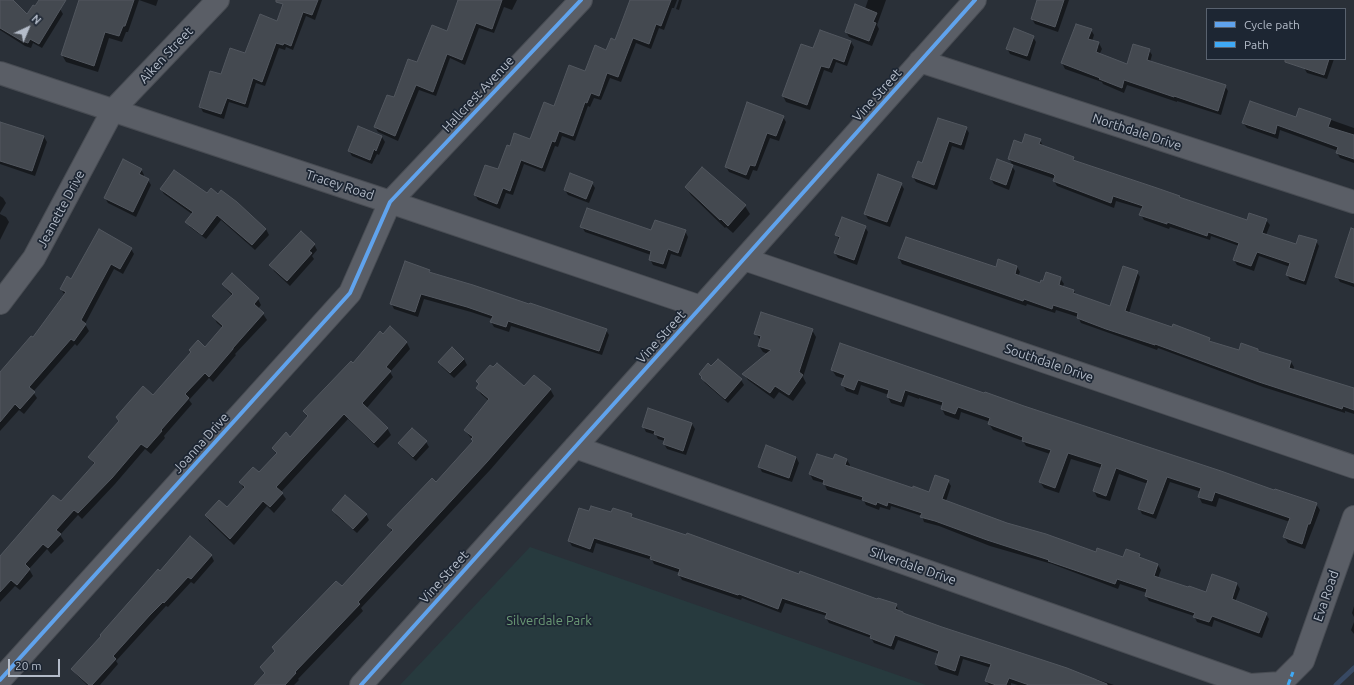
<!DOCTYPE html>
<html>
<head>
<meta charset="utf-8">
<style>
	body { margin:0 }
	#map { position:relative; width:1354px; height:685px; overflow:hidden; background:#2a3038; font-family:Ubuntu,sans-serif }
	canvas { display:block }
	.legend { position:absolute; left:1206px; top:8px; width:140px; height:52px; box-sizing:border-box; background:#1d2633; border:1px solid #59626f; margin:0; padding:5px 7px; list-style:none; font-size:12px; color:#b4bcc9 }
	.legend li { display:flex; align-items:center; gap:8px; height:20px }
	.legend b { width:20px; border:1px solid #59626f }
	.north { position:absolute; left:8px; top:8px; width:40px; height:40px; -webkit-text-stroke:3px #1d2633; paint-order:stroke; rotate:44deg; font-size:11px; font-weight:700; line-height:16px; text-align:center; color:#b4bcc9 }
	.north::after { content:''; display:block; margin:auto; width:14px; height:18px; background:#b4bcc9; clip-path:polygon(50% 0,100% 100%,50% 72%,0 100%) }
	.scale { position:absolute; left:8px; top:659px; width:52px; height:18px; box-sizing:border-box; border:2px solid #b4bcc9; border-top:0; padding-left:5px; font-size:12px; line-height:14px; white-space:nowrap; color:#b4bcc9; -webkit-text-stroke:3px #1d2633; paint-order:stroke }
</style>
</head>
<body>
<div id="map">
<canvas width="1354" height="685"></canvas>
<ul class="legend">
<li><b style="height:5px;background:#60a3ed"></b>Cycle path</li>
<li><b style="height:5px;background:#3fa9f5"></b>Path</li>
</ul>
<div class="north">N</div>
<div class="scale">20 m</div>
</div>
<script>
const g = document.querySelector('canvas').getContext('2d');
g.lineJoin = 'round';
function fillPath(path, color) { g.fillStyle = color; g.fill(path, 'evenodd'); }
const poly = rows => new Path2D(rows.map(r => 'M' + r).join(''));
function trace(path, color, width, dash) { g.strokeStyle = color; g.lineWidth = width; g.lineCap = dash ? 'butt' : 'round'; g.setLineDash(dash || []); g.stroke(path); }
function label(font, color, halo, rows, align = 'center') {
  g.font = font + ' Ubuntu,sans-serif'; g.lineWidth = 3.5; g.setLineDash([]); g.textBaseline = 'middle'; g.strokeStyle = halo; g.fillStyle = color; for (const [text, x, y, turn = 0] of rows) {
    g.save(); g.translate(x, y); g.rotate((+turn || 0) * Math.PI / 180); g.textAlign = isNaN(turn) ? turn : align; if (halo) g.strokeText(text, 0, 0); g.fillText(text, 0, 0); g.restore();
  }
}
fillPath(poly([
	[530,547,926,685,400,685]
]), '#273a3e');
fillPath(poly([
	[3,0,12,0,27,15,40,0,45,0,60,9,63,14,42,48,33,43,31,48,25,46,0,30,0,3],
	[92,0,139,0,128,32,126,32,122,42,109,38,98,72,66,62,62,55],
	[139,0,158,0,156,6],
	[285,0,322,0,315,20,306,16,293,50,286,47,285,50,279,48,265,86,256,83,248,108,229,102,224,119,203,112,200,106,221,76,245,55,277,22],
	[459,0,517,0,512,10,504,7,494,33,479,28,465,65,450,58,436,96,419,90,398,141,378,132,375,127,418,63,447,32],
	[650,0,677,0,674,8,672,8,664,30,659,28,651,49,636,43,621,82,610,78,601,100,594,98,590,107,588,106,575,141,562,136,558,147,555,146,545,172,524,164,513,195,506,193,500,209,478,200,475,195,498,171,510,148,531,141,555,107,585,73,607,51],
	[679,0,682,0,679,10,676,9],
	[868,0,886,0,877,25,879,29,872,46,849,37,846,32,865,9],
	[1042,0,1069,0,1058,32,1035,24,1032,19],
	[1091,30,1094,35,1092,41,1099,43,1102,49,1099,55,1127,65,1149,50,1152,55,1150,62,1225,86,1228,91,1221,115,1177,101,1177,102,1127,85,1124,93,1103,84,1102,82,1065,69,1062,63],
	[1033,37,1036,42,1030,61,1010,54,1007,48],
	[851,42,854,47,847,66,836,62,832,73,824,70,810,110,786,102,783,96,813,50],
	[1307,59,1334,59,1327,79,1307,73,1304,68],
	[1300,109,1354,128,1354,163,1340,158,1337,153,1338,151,1280,130,1278,139,1247,128,1243,123,1297,118],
	[783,117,786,122,779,141,770,138,757,171,753,170,749,180,729,172,726,167],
	[0,123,44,137,47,142,35,176,0,164],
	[358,127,382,137,385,142,379,155,377,154,372,164,352,156,349,151],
	[966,128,969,133,964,150,952,146,937,190,916,182,913,177,923,164,928,149],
	[1040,140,1043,146,1073,158,1076,162,1179,197,1180,198,1247,222,1266,220,1270,225,1266,235,1297,245,1316,241,1319,246,1306,285,1290,280,1287,275,1290,267,1259,256,1254,271,1237,265,1234,260,1239,246,1211,236,1210,240,1170,227,1169,229,1144,220,1141,215,1143,209,1116,201,1114,208,1057,186,1054,181,1055,179,1012,164,1009,159,1022,144],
	[1012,166,1015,171,1009,190,994,184,991,179],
	[141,169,144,175,143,177,148,180,151,185,136,217,108,203,105,198],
	[702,169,745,206,750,214,733,233,726,227,725,228,691,195,686,187],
	[592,183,595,188,589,203,568,195,565,190],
	[901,184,904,189,890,227,868,219,865,214],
	[161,189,207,195,266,229,269,235,255,250,221,220,206,239,190,227,187,222,192,214,164,194],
	[0,196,3,198,6,203,0,213],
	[0,214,6,217,9,222,0,240],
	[582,227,652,231,685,231,688,237,681,257,671,254,666,269,653,265,650,259,651,255,585,232],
	[865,227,868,232,857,265,838,258,835,253,840,240,836,235],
	[314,244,317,250,312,256,314,259,290,286,274,271,271,265],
	[131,249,134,254,123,274,114,269,85,324,89,331,77,346,75,344,33,392,37,398,24,414,19,410,0,431,0,372,33,339,64,294,61,289,72,280],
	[1354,254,1354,287,1340,282,1337,277],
	[899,258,996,268,1017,267,1020,272,1018,276,1041,284,1060,278,1064,284,1062,287,1074,291,1076,295,1111,307,1137,272,1140,277,1129,313,1172,328,1209,339,1212,343,1239,352,1258,350,1259,352,1291,362,1294,367,1293,370,1354,390,1354,414,1345,411,1345,413,1263,387,1158,348,1157,350,1081,323,1078,317,1056,310,1055,313,1027,304,1026,306,902,264],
	[429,271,430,273,606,330,609,335,602,355,511,326,509,332,494,327,491,322,492,319,471,312,424,299,418,317,394,309,391,303],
	[223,284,258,299,261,305,258,309,263,314,267,320,235,354,236,355,213,382,209,378,189,400,192,404,164,436,165,438,151,454,145,449,115,484,82,519,78,515,60,535,64,541,51,554,47,549,29,569,33,576,20,590,15,586,0,602,0,557,61,503,95,465,89,457,205,348,223,328,217,323,214,317,233,296,227,290],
	[390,328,407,343,410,349,390,372,393,377,366,409,387,428,391,435,378,448,348,419,281,492,286,499,274,513,267,506,234,545,209,521,206,515,227,509,244,489,240,482,259,473,277,455,273,448,290,438,308,418,304,411],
	[812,330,816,337,803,377,806,383,793,401,779,392,774,399,748,380,744,374,768,354,763,352,759,346,761,341,756,334],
	[452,348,464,359,467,365,454,378,442,367,439,362],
	[832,370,1024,407,1275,491,1316,504,1320,510,1305,549,1288,543,1284,537,1290,522,1219,498,1216,507,1202,503,1199,497,1201,492,1170,482,1156,519,1142,514,1139,508,1148,484,1119,474,1110,501,1097,497,1094,491,1101,468,1071,459,1059,493,1044,488,1040,482,1050,454,1026,446,1023,441,993,430,989,424,990,422,961,412,959,420,945,415,942,409,943,406,919,398,919,399,908,395,904,407,891,403,888,397,889,395,861,385,858,395,846,391,843,385,845,379,836,376],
	[700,374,741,380,744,385,728,403,705,383],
	[477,381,550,389,554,396,491,469,361,608,363,611,298,679,299,680,294,685,255,685,265,674,261,667,275,652,273,647,342,588,392,532,389,525,436,483,474,442,465,430,489,401,481,394,477,388,480,385],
	[692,424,695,429,686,455,667,449,664,444,665,441,658,439,656,435,646,432,643,426],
	[426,442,429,447,416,461,403,449,400,443],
	[796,457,799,463,792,482,762,472,759,466],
	[847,460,850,465,849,467,913,489,930,493,948,481,951,486,946,501,1007,524,1097,553,1124,558,1139,554,1142,560,1158,565,1161,570,1158,578,1207,593,1237,584,1240,589,1235,602,1266,614,1269,619,1262,638,1214,620,1212,627,1197,622,1194,616,1149,601,1146,596,1147,593,1120,584,1118,589,1052,564,990,546,939,526,924,522,922,516,891,506,890,510,880,507,879,510,866,505,864,501,827,490,824,483,813,480,810,474,834,461],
	[333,510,366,514,369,520,357,533,336,515],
	[590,512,631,515,633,519,799,576,896,605,899,611,904,614,1096,680,1096,679,1114,685,1018,685,1011,683,1011,685,989,685,986,681,991,668,963,659,958,676,939,670,936,664,939,654,898,640,894,650,874,643,871,638,829,623,826,618,827,616,785,603,781,613,742,598,741,600,682,580,679,575,680,573,654,564,652,560,596,543,593,553,572,546,569,541],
	[211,555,214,561,194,584,191,582,168,607,166,606,116,661,118,664,100,685,87,685,76,674,73,669,160,572],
	[1354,606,1354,617,1352,613],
	[1354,622,1354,634,1351,630]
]), '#0007');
trace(poly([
	[1336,685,1354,668]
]), '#384963', 5);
const building = poly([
	[0,0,13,0,27,14,33,5,35,6,39,0,66,0,39,44,30,39,28,43,22,41,0,28,0,0],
	[79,0,134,0,125,26,123,26,119,36,105,32,94,66,61,55,79,0],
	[276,0,318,0,312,15,303,12,291,46,284,43,283,45,276,43,262,82,253,78,245,104,227,98,221,114,199,107,210,71,221,74,230,48,245,53,260,14,277,21,283,4,276,2,276,0],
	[458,0,502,0,492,29,476,23,462,60,447,54,433,92,416,85,395,136,374,127,387,95,394,97,408,59,417,62,432,25,447,31,458,0],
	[630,0,671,0,661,26,656,24,649,44,633,38,618,77,607,73,599,96,591,93,587,103,585,102,573,136,559,131,555,142,552,141,542,168,521,160,510,191,503,188,497,204,474,195,485,165,498,169,507,145,510,146,514,133,530,139,544,102,554,106,569,65,585,71,595,45,606,50,611,38,615,40,630,0],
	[1037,0,1064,0,1055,27,1031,19,1037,0],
	[855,4,877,13,873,22,876,23,869,41,845,32,855,4],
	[1076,24,1092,29,1088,39,1099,42,1096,52,1127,64,1133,44,1150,49,1147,60,1226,85,1218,111,1174,96,1174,97,1124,80,1122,88,1099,79,1100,78,1061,63,1076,24],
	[1014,28,1034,36,1027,56,1006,49,1014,28],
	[820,30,851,41,844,62,833,58,829,68,821,66,807,105,782,96,801,44,813,48,820,30],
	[1285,59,1329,59,1324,75,1285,62,1285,59],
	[1250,101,1296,117,1299,108,1331,119,1328,127,1354,135,1354,159,1336,153,1338,147,1277,125,1275,134,1242,123,1250,101],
	[747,102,784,116,776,136,767,133,755,166,750,165,746,175,725,167,747,102],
	[938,118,967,127,961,145,949,141,934,185,912,177,918,161,922,163,938,118],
	[0,122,44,136,32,171,0,161,0,122],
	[358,126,382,136,376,151,374,149,370,160,348,151,358,126],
	[1025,134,1041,139,1039,144,1074,157,1073,160,1154,187,1180,196,1179,197,1247,220,1249,213,1267,219,1262,233,1296,244,1299,235,1317,240,1304,281,1286,275,1290,263,1257,252,1251,266,1233,260,1239,243,1208,232,1207,236,1167,222,1167,224,1139,215,1143,206,1113,196,1111,203,1053,181,1055,176,1053,174,1008,159,1014,140,1022,143,1025,134],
	[123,159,142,169,139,174,149,179,133,212,104,198,123,159],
	[997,159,1013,165,1006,185,990,179,997,159],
	[702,167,746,205,728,226,721,219,720,220,685,187,702,167],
	[174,170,207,193,211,188,218,194,221,190,237,202,266,229,252,245,217,215,202,235,185,222,193,212,160,189,174,170],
	[570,173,593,182,586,199,564,190,570,173],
	[878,174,902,183,887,222,864,214,878,174],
	[587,208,651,230,655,220,686,230,678,253,668,249,663,264,649,260,651,251,580,227,587,208],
	[842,217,866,226,854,260,834,253,840,237,835,235,842,217],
	[1351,228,1354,229,1354,283,1335,277,1351,228],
	[99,229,132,248,120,269,111,264,81,320,86,324,74,341,71,339,29,387,35,392,20,409,15,404,0,422,0,372,31,336,33,337,66,292,60,289,67,276,71,279,99,229],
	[301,231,315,244,309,251,312,253,287,281,269,265,301,231],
	[906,237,996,267,998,259,1017,266,1015,274,1040,283,1041,280,1043,281,1046,272,1061,277,1059,285,1074,290,1073,293,1110,306,1123,266,1138,271,1125,311,1172,327,1173,324,1210,338,1209,341,1239,350,1241,343,1258,349,1258,351,1291,361,1289,368,1354,388,1354,410,1343,406,1342,409,1259,382,1155,344,1155,345,1106,329,1077,318,1078,313,1053,305,1052,309,1024,299,1023,301,898,258,906,237],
	[405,261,430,270,429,272,473,285,529,304,530,303,607,329,599,351,508,321,506,327,490,322,493,316,467,307,421,294,415,312,390,304,405,261],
	[232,273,259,298,254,304,264,313,233,348,233,349,209,377,205,373,185,394,189,398,161,430,162,431,147,448,141,444,112,478,78,513,74,510,56,530,61,534,48,548,43,544,25,564,30,569,17,585,11,580,0,592,0,556,53,495,61,501,95,463,88,457,119,421,116,417,143,386,153,395,191,352,189,350,198,340,205,347,223,326,212,316,233,294,222,284,232,273],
	[761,312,813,329,799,372,803,375,789,395,775,386,770,393,742,374,771,350,758,346,761,336,754,334,761,312],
	[390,326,407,342,386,367,391,371,362,403,388,428,374,443,344,414,276,487,283,493,270,507,263,501,230,539,205,515,219,500,227,507,245,487,239,482,253,467,259,472,277,453,272,448,286,432,290,437,308,416,303,411,351,361,353,363,380,331,383,334,390,326],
	[840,343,984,393,985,392,1024,406,1221,471,1274,490,1275,489,1317,503,1310,524,1308,524,1302,544,1283,537,1290,518,1215,492,1212,501,1198,497,1201,488,1167,477,1153,514,1138,509,1148,480,1116,468,1106,496,1093,491,1102,464,1068,453,1055,488,1039,482,1051,450,1022,441,1023,437,988,424,990,418,958,407,955,414,941,409,943,402,905,390,901,402,887,397,889,390,858,380,854,390,841,385,845,375,831,370,840,343],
	[452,347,464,359,450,373,438,362,452,347],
	[718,359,742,379,725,399,701,378,702,377,699,374,708,363,711,366,718,359],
	[497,363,524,386,534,375,551,389,487,462,358,602,360,604,295,672,296,673,285,685,254,685,265,673,260,667,275,651,272,647,336,581,342,586,393,530,387,525,432,478,436,482,473,441,471,439,473,437,464,430,489,399,476,388,479,384,476,381,490,365,493,367,497,363],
	[648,408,692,423,683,451,663,444,665,438,654,434,655,431,642,427,648,408],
	[412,428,427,441,413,457,398,443,412,428],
	[766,445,796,457,789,478,758,467,766,445],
	[817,454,833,459,835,454,847,459,845,465,913,488,913,486,929,492,935,475,949,480,942,499,1007,523,1046,534,1096,552,1097,548,1123,557,1126,549,1140,554,1139,557,1158,564,1154,576,1188,587,1189,586,1206,592,1212,574,1237,583,1232,599,1267,613,1259,633,1212,616,1209,622,1193,617,1195,613,1145,596,1147,589,1117,579,1115,584,1048,561,1049,560,987,540,935,521,920,517,922,513,888,502,887,506,877,502,876,505,862,500,863,497,823,484,824,480,809,474,817,454],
	[345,495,367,514,353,529,332,510,345,495],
	[591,506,611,512,613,508,632,514,631,517,686,535,687,533,799,574,800,571,877,599,878,598,897,604,895,609,903,612,903,613,942,627,1067,668,1107,684,1107,685,1029,685,1009,678,1006,685,996,685,985,681,991,664,960,655,955,671,935,664,939,651,895,635,891,646,870,638,871,635,825,618,827,613,782,598,778,609,739,594,738,595,678,575,680,569,650,559,651,556,594,538,590,549,568,541,579,508,589,511,591,506],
	[190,536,212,555,191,579,188,577,164,603,163,602,150,615,113,656,116,659,92,685,89,685,71,669,101,636,100,635,158,569,160,571,190,536]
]);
fillPath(building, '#444950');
trace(building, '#52575f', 1);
const minor = poly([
	[920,61,1354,202],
	[0,73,390,202,701,307],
	[744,259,1354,467],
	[0,303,34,258,113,110,218,0],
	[575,447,1250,685],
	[0,680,350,293,390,202,581,0],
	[361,685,701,307,975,0],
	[1251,685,1281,683,1303,661,1354,517]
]);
trace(minor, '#484c53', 24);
trace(minor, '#5a5e66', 22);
trace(poly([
	[1288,685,1293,672]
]), '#3fa9f5', 3, [6, 3]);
trace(poly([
	[0,680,350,293,390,202,581,0],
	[361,685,701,307,975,0]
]), '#60a3ed', 4);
label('13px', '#b4bcc9', '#1d2633', [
	["Aiken Street",166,55,-47],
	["Hallcrest Avenue",478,94,-47],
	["Vine Street",877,95,-48],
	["Northdale Drive",1137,132,18],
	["Tracey Road",340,185,18],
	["Jeanette Drive",61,209,-62],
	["Vine Street",661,337,-48],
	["Southdale Drive",1049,363,19],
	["Joanna Drive",201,443,-48],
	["Silverdale Drive",913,566,19],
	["Vine Street",444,577,-48],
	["Eva Road",1326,596,-71]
]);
label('13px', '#6b9a76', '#1d2633', [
	["Silverdale Park",549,621]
]);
</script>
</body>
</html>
